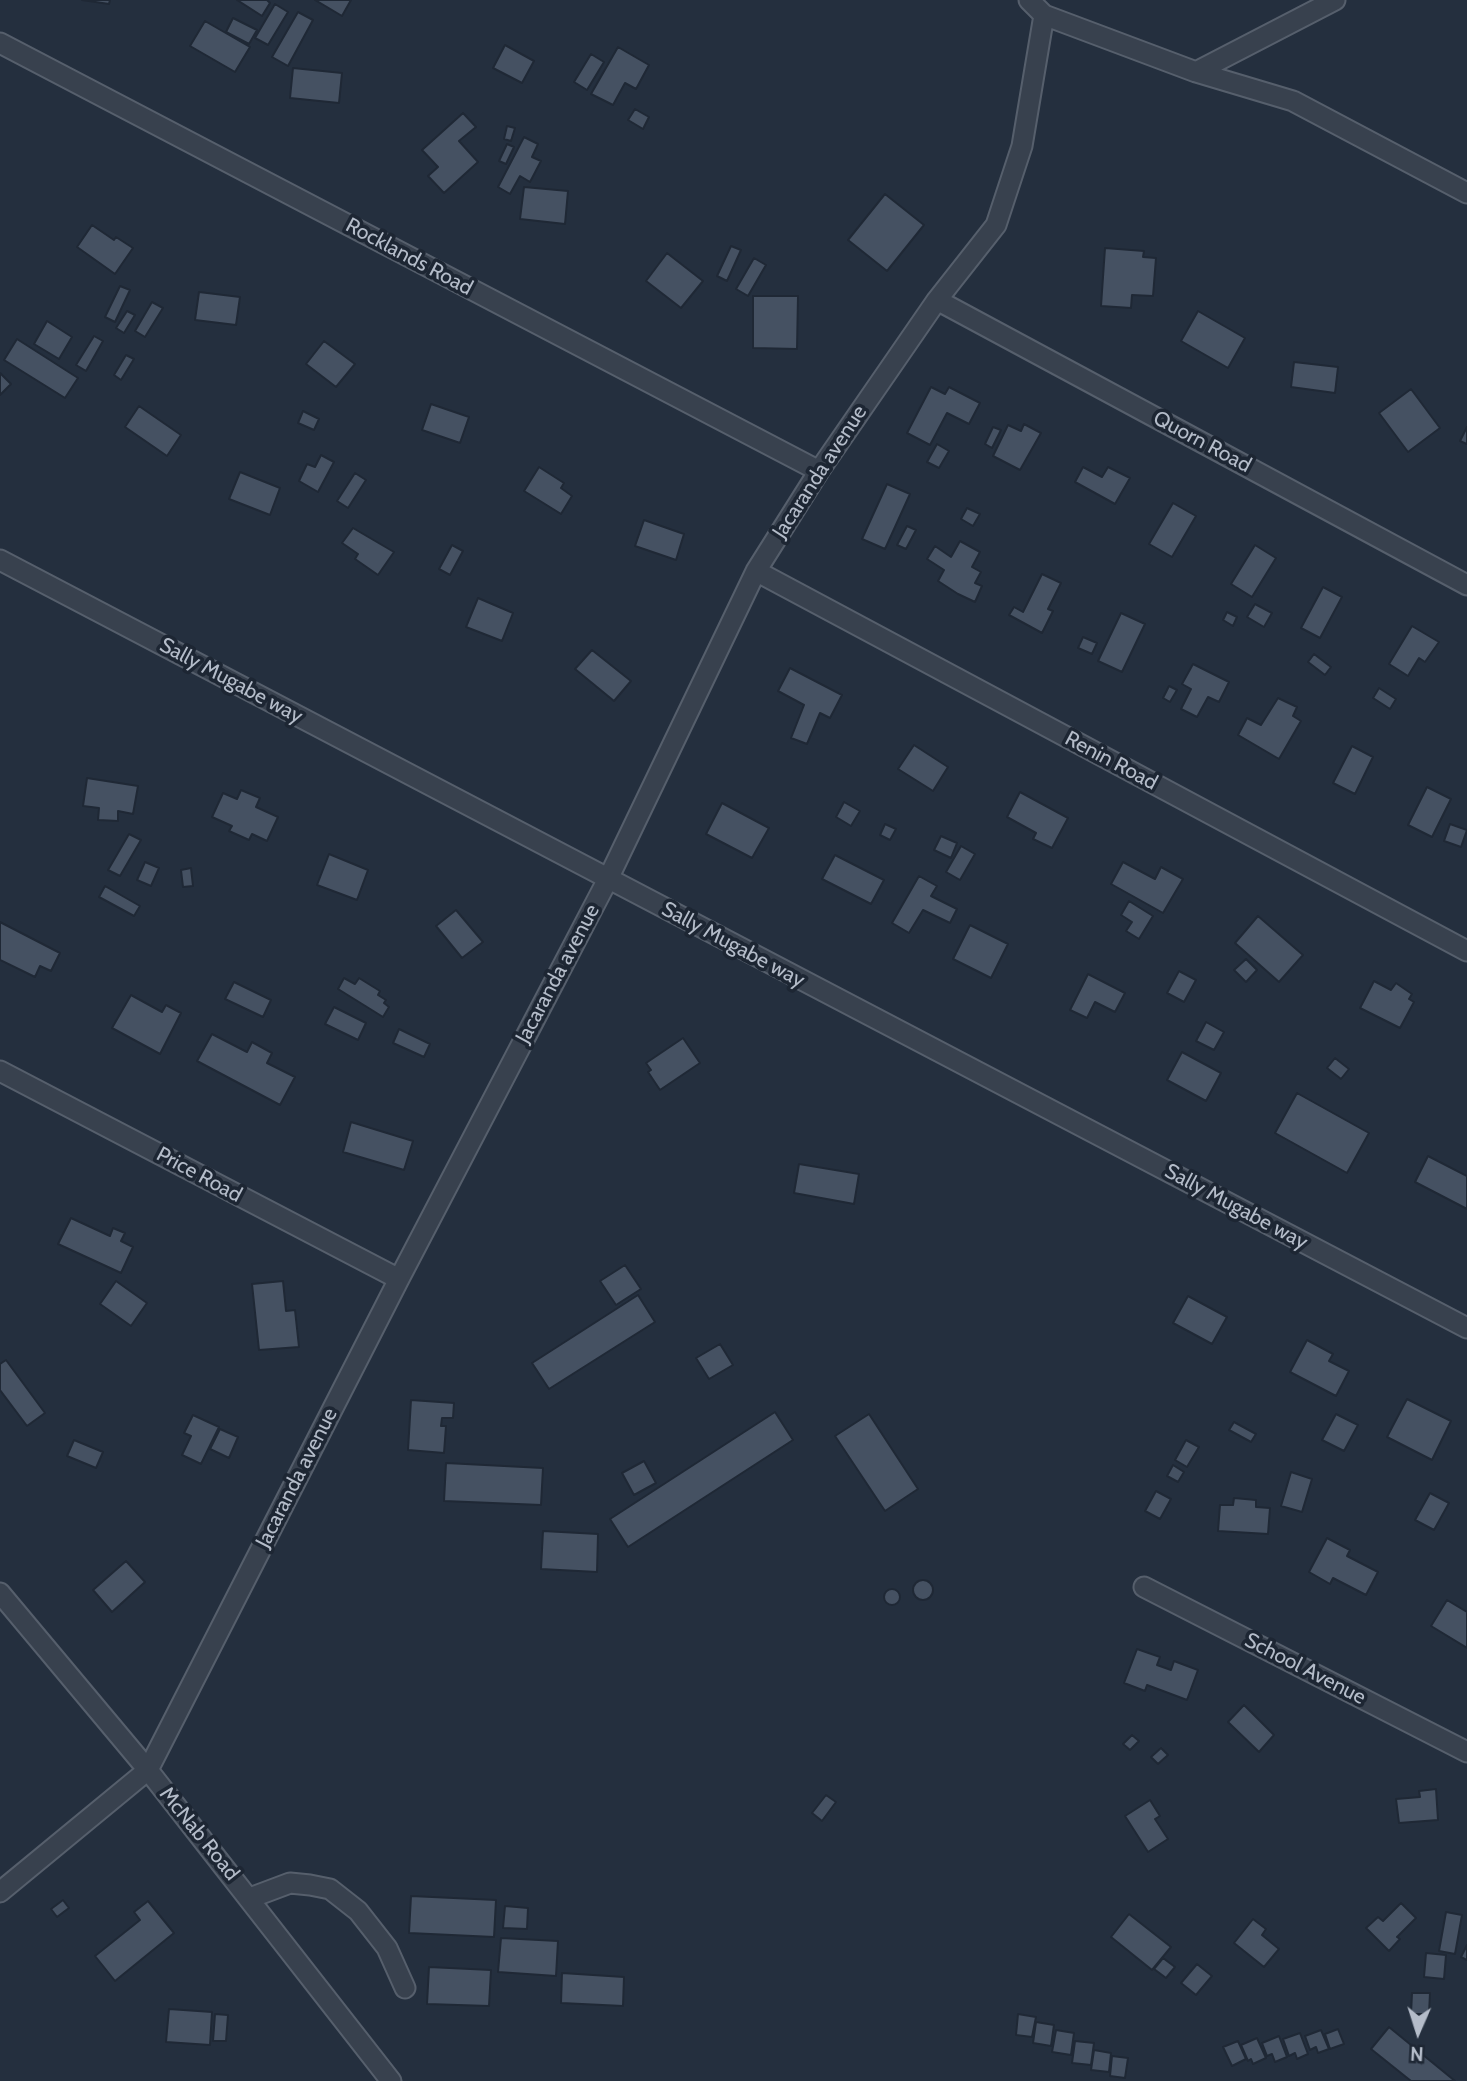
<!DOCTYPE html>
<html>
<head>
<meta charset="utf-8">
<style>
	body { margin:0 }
	#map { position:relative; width:1467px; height:2081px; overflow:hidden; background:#242f3e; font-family:Cabin,sans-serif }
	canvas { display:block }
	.north { position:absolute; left:1383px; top:1997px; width:70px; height:70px; -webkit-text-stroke:5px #1d2633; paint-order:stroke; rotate:183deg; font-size:19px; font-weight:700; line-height:28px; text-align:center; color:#b4bcc9 }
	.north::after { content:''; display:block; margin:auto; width:24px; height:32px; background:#b4bcc9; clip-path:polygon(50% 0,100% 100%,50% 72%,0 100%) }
</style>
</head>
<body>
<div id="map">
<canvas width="1467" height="2081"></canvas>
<div class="north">N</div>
</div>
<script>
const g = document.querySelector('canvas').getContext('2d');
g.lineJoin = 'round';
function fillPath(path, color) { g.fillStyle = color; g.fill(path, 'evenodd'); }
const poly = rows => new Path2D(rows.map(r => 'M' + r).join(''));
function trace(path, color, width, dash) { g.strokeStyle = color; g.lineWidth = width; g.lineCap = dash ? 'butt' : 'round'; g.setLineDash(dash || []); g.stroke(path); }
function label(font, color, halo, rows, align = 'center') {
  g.font = font + ' Cabin,sans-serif'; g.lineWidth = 7; g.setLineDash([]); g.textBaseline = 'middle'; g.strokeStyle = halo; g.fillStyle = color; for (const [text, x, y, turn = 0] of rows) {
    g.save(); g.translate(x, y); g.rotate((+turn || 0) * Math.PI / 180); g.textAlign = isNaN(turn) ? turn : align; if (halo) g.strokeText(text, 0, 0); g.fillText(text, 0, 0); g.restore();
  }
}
const building = poly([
	[82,0,110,0,109,4,82,0],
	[237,0,267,0,270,3,262,16,237,0],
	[315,0,351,0,342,16,315,0],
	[275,4,288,12,268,45,255,38,275,4],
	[298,12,313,20,288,66,272,57,298,12],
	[233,18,257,30,249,44,226,32,233,18],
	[205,21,250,47,235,72,190,46,205,21],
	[505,45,534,61,522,83,493,68,505,45],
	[618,47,649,65,636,89,625,83,613,105,591,94,618,47],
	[591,54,604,62,587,90,574,82,591,54],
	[293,68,342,73,339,103,290,98,293,68],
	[635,109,649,117,643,129,628,120,635,109],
	[463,113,476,127,459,141,478,162,444,193,428,176,438,167,422,150,463,113],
	[507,126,515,128,511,141,504,139,507,126],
	[524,137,538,144,532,157,541,161,530,182,520,176,510,194,498,187,524,137],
	[507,144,514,147,506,164,499,161,507,144],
	[524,187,568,191,565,224,520,219,524,187],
	[885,194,924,225,887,271,848,240,885,194],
	[92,225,114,240,116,237,133,248,115,274,77,247,92,225],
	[731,246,741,250,727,281,717,276,731,246],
	[1105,248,1144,251,1143,257,1156,258,1153,296,1132,295,1131,308,1101,306,1105,248],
	[667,253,703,281,681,308,646,281,667,253],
	[754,258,766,265,748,296,736,289,754,258],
	[120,286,130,290,115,322,105,317,120,286],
	[199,292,240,297,236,325,195,320,199,292],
	[753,296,798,296,797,349,753,348,753,296],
	[152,302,163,308,145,337,135,331,152,302],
	[127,311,135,315,124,333,116,328,127,311],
	[1198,311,1245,338,1228,368,1181,341,1198,311],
	[47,321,72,337,59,359,34,344,47,321],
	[94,336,103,341,86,371,76,365,94,336],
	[17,339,78,378,65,398,4,360,17,339],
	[324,341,355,364,336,387,306,364,324,341],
	[126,355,134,359,121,380,114,375,126,355],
	[1294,362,1338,367,1335,393,1291,387,1294,362],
	[0,373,11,384,0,395,0,373],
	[931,387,945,394,949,387,980,403,969,424,947,413,930,445,907,433,931,387],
	[1411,389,1440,428,1408,452,1379,413,1411,389],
	[431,404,469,417,460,443,422,430,431,404],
	[139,406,181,435,167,456,125,427,139,406],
	[303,411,319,419,314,430,298,423,303,411],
	[1024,424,1041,433,1020,470,993,456,1008,425,1021,431,1024,424],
	[993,427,1001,430,992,448,985,444,993,427],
	[1467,427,1467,444,1460,441,1467,427],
	[937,444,949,451,939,468,927,462,937,444],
	[321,455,334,462,318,492,299,481,307,464,315,467,321,455],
	[539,467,564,483,561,488,572,496,561,514,524,491,539,467],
	[1083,467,1102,477,1108,467,1130,478,1115,504,1075,482,1083,467],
	[240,472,280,488,270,515,229,499,240,472],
	[355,473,366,480,348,508,337,501,355,473],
	[887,484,910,494,885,549,862,539,887,484],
	[1173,503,1196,516,1172,557,1149,544,1173,503],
	[967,508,980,514,973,526,961,519,967,508],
	[644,520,684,534,676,560,635,546,644,520],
	[907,526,916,530,906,549,897,545,907,526],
	[353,528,394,552,378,575,355,559,358,554,342,543,353,528],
	[960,541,980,552,972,567,981,572,975,583,982,586,975,602,958,594,938,581,944,570,927,559,935,546,951,557,960,541],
	[452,545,463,551,450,575,439,569,452,545],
	[1255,545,1276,558,1252,597,1231,584,1255,545],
	[1042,574,1061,583,1048,609,1053,611,1042,633,1009,615,1014,607,1023,612,1042,574],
	[1323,587,1342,597,1320,638,1301,628,1323,587],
	[478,598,513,613,502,641,466,627,478,598],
	[1255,604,1272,613,1264,627,1247,617,1255,604],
	[1227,612,1237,617,1233,626,1223,620,1227,612],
	[1121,613,1145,624,1122,672,1098,661,1121,613],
	[1412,626,1439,642,1425,662,1419,658,1408,676,1389,664,1412,626],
	[1083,637,1097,643,1092,654,1078,648,1083,637],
	[592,650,631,681,614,701,575,669,592,650],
	[1314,654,1331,667,1325,675,1308,662,1314,654],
	[1193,664,1229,682,1219,702,1208,697,1197,717,1181,709,1191,689,1182,684,1193,664],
	[790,668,842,695,830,718,820,713,807,744,791,738,804,705,778,691,790,668],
	[1169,686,1177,690,1170,702,1163,698,1169,686],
	[1379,688,1396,699,1390,709,1373,698,1379,688],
	[1278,698,1297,707,1293,716,1301,721,1279,759,1238,735,1247,718,1261,725,1278,698],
	[914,745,948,767,933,791,898,769,914,745],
	[1352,746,1373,757,1355,794,1333,783,1352,746],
	[87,778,138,786,133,814,118,811,118,821,98,820,99,808,83,806,87,778],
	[1427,787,1451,799,1432,837,1408,825,1427,787],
	[241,790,260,798,256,807,278,817,267,841,252,834,249,840,229,831,232,826,212,817,223,793,237,799,241,790],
	[1020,792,1068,818,1052,848,1033,839,1036,833,1007,817,1020,792],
	[844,802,860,811,851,826,836,817,844,802],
	[722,803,769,828,752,858,706,834,722,803],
	[885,824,896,829,890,840,880,835,885,824],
	[1450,824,1467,830,1461,847,1444,841,1450,824],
	[129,834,141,840,120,876,108,870,129,834],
	[941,836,957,843,951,858,934,850,941,836],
	[961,846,975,854,960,880,946,872,961,846],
	[329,854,368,870,357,900,317,885,329,854],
	[835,855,884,880,871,904,822,879,835,855],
	[145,862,159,868,151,886,137,880,145,862],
	[1123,862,1155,879,1161,867,1183,879,1163,913,1111,884,1123,862],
	[191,868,193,886,183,887,181,870,191,868],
	[919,876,937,886,931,896,957,909,950,923,923,910,909,933,892,923,919,876],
	[105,886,140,906,134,916,99,897,105,886],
	[1129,901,1153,916,1139,939,1126,931,1132,922,1121,915,1129,901],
	[456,910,483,942,462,958,436,926,456,910],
	[1258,916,1303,955,1279,982,1235,943,1258,916],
	[0,922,60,953,51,971,40,966,35,977,0,960,0,922],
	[970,925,1008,944,991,978,953,959,970,925],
	[1246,959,1257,970,1246,982,1234,970,1246,959],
	[1179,971,1196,980,1184,1002,1167,993,1179,971],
	[1088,974,1125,993,1115,1012,1095,1002,1087,1018,1070,1010,1088,974],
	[344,978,355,984,359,978,380,991,378,995,386,1000,384,1003,389,1007,383,1017,338,989,344,978],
	[1374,981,1391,990,1396,983,1412,994,1409,999,1414,1002,1400,1028,1360,1008,1374,981],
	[234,982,271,1000,263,1017,225,999,234,982],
	[131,995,162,1012,166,1005,181,1013,160,1054,112,1028,131,995],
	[334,1007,366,1023,358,1040,325,1024,334,1007],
	[1206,1022,1224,1032,1214,1050,1196,1041,1206,1022],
	[399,1029,430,1044,424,1057,393,1043,399,1029],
	[212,1034,247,1052,252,1042,272,1053,267,1063,295,1077,280,1105,197,1061,212,1034],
	[683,1038,700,1063,660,1090,648,1072,651,1070,646,1063,683,1038],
	[1182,1052,1221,1073,1206,1101,1167,1080,1182,1052],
	[1335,1058,1349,1069,1341,1079,1327,1068,1335,1058],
	[1297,1093,1369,1133,1347,1173,1275,1133,1297,1093],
	[351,1122,413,1141,404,1170,343,1152,351,1122],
	[1428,1156,1467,1176,1467,1209,1415,1182,1428,1156],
	[799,1164,859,1174,854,1204,794,1193,799,1164],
	[71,1218,110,1236,113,1228,125,1233,121,1241,133,1247,121,1273,58,1244,71,1218],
	[625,1265,641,1289,616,1305,600,1281,625,1265],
	[116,1281,147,1303,131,1326,100,1304,116,1281],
	[283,1281,286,1311,295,1310,299,1347,259,1350,252,1284,283,1281],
	[638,1295,655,1322,549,1389,532,1363,638,1295],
	[1188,1296,1227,1317,1212,1344,1173,1323,1188,1296],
	[1307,1340,1333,1354,1329,1361,1349,1371,1336,1396,1290,1372,1307,1340],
	[720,1344,733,1365,709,1379,696,1358,720,1344],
	[6,1360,45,1413,27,1426,0,1390,0,1364,6,1360],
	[1407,1399,1451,1421,1432,1460,1387,1437,1407,1399],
	[411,1400,454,1403,453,1418,442,1418,441,1426,446,1426,444,1453,408,1450,411,1400],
	[775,1412,793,1440,628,1547,610,1519,775,1412],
	[869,1414,918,1489,885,1511,835,1436,869,1414],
	[1336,1414,1358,1425,1344,1451,1322,1440,1336,1414],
	[193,1415,219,1427,201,1464,182,1455,191,1436,184,1433,193,1415],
	[1234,1422,1256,1434,1251,1442,1229,1430,1234,1422],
	[220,1429,238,1437,229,1458,210,1449,220,1429],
	[74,1440,103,1452,96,1468,67,1456,74,1440],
	[1186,1440,1199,1447,1187,1467,1175,1460,1186,1440],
	[644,1461,656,1483,634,1495,622,1473,644,1461],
	[446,1463,543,1468,541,1505,444,1501,446,1463],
	[1173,1465,1184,1472,1178,1482,1167,1476,1173,1465],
	[1291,1472,1312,1479,1302,1512,1281,1506,1291,1472],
	[1156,1491,1171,1499,1160,1519,1145,1511,1156,1491],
	[1430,1493,1449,1503,1434,1530,1415,1520,1430,1493],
	[1234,1498,1256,1500,1256,1507,1270,1508,1268,1534,1218,1531,1220,1505,1233,1505,1234,1498],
	[543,1531,598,1534,597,1572,541,1569,543,1531],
	[1327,1538,1350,1550,1347,1556,1378,1572,1366,1595,1333,1578,1330,1584,1309,1572,1327,1538],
	[126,1561,145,1582,112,1612,93,1590,126,1561],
	'913 1590a10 10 0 1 1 20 0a10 10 0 1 1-20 0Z',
	'884 1597a8 8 0 1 1 16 0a8 8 0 1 1-16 0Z',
	[1447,1600,1467,1612,1467,1648,1431,1626,1447,1600],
	[1137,1649,1160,1657,1157,1665,1171,1670,1174,1661,1198,1670,1187,1700,1147,1685,1145,1691,1124,1683,1137,1649],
	[1244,1705,1274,1735,1259,1752,1228,1722,1244,1705],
	[1132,1735,1139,1741,1130,1750,1123,1744,1132,1735],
	[1161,1748,1168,1755,1158,1764,1151,1757,1161,1748],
	[1436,1789,1438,1820,1399,1823,1396,1799,1420,1797,1419,1791,1436,1789],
	[826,1795,836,1802,822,1821,812,1813,826,1795],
	[1150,1800,1160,1816,1155,1819,1168,1839,1148,1852,1125,1816,1150,1800],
	[411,1896,496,1900,494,1937,409,1933,411,1896],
	[63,1900,69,1908,57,1917,51,1909,63,1900],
	[148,1901,174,1933,115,1981,95,1956,140,1920,134,1912,148,1901],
	[1401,1903,1416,1918,1397,1937,1400,1939,1389,1951,1366,1928,1378,1917,1383,1921,1401,1903],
	[505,1906,528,1908,527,1929,503,1928,505,1906],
	[1446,1912,1462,1915,1455,1954,1439,1951,1446,1912],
	[1129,1914,1171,1947,1152,1970,1111,1937,1129,1914],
	[1253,1919,1266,1929,1262,1935,1279,1949,1264,1967,1234,1943,1253,1919],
	[501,1938,558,1941,556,1976,498,1972,501,1938],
	[1467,1945,1467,1960,1461,1957,1467,1945],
	[1426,1953,1446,1955,1444,1979,1424,1977,1426,1953],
	[1163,1958,1175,1967,1166,1978,1154,1969,1163,1958],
	[1197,1964,1212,1976,1196,1995,1181,1983,1197,1964],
	[429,1967,491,1970,489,2006,427,2004,429,1967],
	[562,1973,624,1977,623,2006,561,2003,562,1973],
	[1412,1993,1430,1993,1429,2014,1411,2014,1412,1993],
	[169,2009,212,2012,210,2045,166,2042,169,2009],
	[215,2014,228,2015,226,2041,213,2041,215,2014],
	[1018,2014,1036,2017,1032,2037,1016,2035,1018,2014],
	[1036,2022,1054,2025,1051,2046,1033,2043,1036,2022],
	[1389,2027,1455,2081,1411,2081,1371,2049,1389,2027],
	[1338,2029,1344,2044,1330,2049,1325,2034,1338,2029],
	[1056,2030,1074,2033,1071,2055,1052,2052,1056,2030],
	[1321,2030,1329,2049,1318,2053,1316,2047,1310,2050,1305,2036,1321,2030],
	[1300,2033,1308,2054,1297,2059,1295,2053,1289,2056,1283,2039,1300,2033],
	[1279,2036,1287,2057,1275,2062,1272,2054,1267,2056,1262,2043,1279,2036],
	[1257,2038,1266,2058,1253,2064,1251,2059,1248,2061,1241,2045,1257,2038],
	[1075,2041,1094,2043,1091,2065,1072,2063,1075,2041],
	[1238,2041,1246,2059,1232,2066,1223,2047,1238,2041],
	[1094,2050,1111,2053,1109,2072,1091,2070,1094,2050],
	[1112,2056,1128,2058,1125,2078,1110,2076,1112,2056]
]);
fillPath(building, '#455162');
trace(building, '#1f2835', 2);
const street = poly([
	[1029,0,1044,15,1196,72,1293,101,1467,193],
	[0,43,819,471],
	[1196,72,1335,0],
	[937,300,1467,585],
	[0,560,1467,1328],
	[756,571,1467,951],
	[0,1071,399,1279],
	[1144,1587,1467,1752],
	[0,1593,148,1770,391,2081],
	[0,1892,148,1770,399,1279,608,879,756,571,819,471,937,300,996,225,1022,146,1044,15],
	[250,1898,290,1883,310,1885,330,1889,358,1911,387,1948,405,1988]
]);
trace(street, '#565f6c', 23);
trace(street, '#38414e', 19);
label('21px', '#b4bcc9', '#1d2633', [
	["Rocklands Road",409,257,28],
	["Quorn Road",1202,442,28],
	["Jacaranda avenue",820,472,-57],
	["Sally Mugabe way",231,681,28],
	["Renin Road",1111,761,28],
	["Sally Mugabe way",733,945,28],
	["Jacaranda avenue",558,974,-62],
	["Price Road",199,1175,28],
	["Sally Mugabe way",1236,1207,28],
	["Jacaranda avenue",297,1478,-63],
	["School Avenue",1305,1669,27],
	["McNab Road",199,1834,51]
]);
</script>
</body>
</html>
